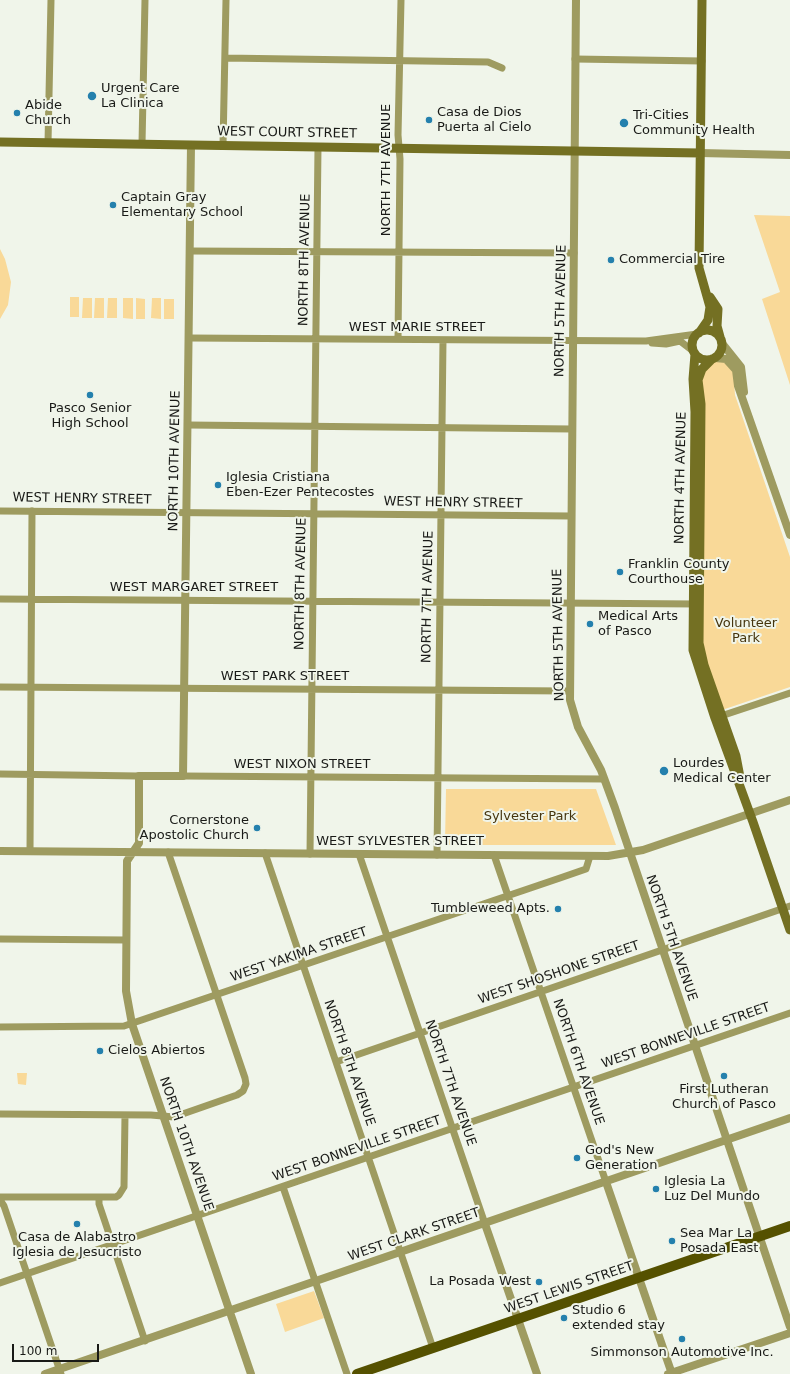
<!DOCTYPE html>
<html>
<head>
<meta charset="utf-8">
<style>
	body { margin:0 }
	#map { position:relative; width:790px; height:1374px; overflow:hidden; background:#f0f5ea; font-family:"DejaVu Sans",sans-serif }
	canvas { display:block }
	.scale { position:absolute; left:12px; top:1344px; width:87px; height:18px; box-sizing:border-box; border:2px solid #191a17; border-top:0; padding-left:5px; font-size:12px; line-height:14px; white-space:nowrap; color:#191a17; -webkit-text-stroke:3px #f0f5ea; paint-order:stroke }
</style>
</head>
<body>
<div id="map">
<canvas width="790" height="1374"></canvas>
<div class="scale">100 m</div>
</div>
<script>
const g = document.querySelector('canvas').getContext('2d');
g.lineJoin = 'round';
function fillPath(path, color) { g.fillStyle = color; g.fill(path, 'evenodd'); }
const poly = rows => new Path2D(rows.map(r => 'M' + r).join(''));
function trace(path, color, width, dash) { g.strokeStyle = color; g.lineWidth = width; g.lineCap = dash ? 'butt' : 'round'; g.setLineDash(dash || []); g.stroke(path); }
function label(font, color, halo, rows, align = 'center') {
  g.font = font + ' "DejaVu Sans",sans-serif'; g.lineWidth = 4; g.setLineDash([]); g.textBaseline = 'middle'; g.strokeStyle = halo; g.fillStyle = color; for (const [text, x, y, turn = 0] of rows) {
    g.save(); g.translate(x, y); g.rotate((+turn || 0) * Math.PI / 180); g.textAlign = isNaN(turn) ? turn : align; if (halo) g.strokeText(text, 0, 0); g.fillText(text, 0, 0); g.restore();
  }
}
fillPath(poly([
	[754,215,790,216,790,385,762,299,780,292],
	[0,249,5,259,11,282,8,305,0,319],
	[70,297,79,297,79,317,70,317],
	[83,298,92,298,92,318,82,318],
	[95,298,104,298,104,318,94,318],
	[108,298,117,298,117,318,107,318],
	[123,298,133,298,133,319,123,318],
	[136,298,145,299,145,319,136,319],
	[152,298,161,298,161,319,151,318],
	[164,299,174,299,174,319,164,319],
	[721,360,733,368,735,395,790,557,790,687,722,710,703,649,701,375,713,361],
	[446,789,596,789,616,845,446,845,445,843],
	[17,1073,27,1073,26,1085,18,1084],
	[314,1291,324,1318,285,1332,276,1304]
]), '#f9d998');
trace(poly([
	[225,58,488,62,502,68],
	[575,59,702,61],
	[48,143,51,0],
	[142,144,145,0],
	[223,145,226,0],
	[190,251,574,253],
	[189,338,646,341,697,334],
	[398,339,400,159,398,135,401,0],
	[652,343,666,344,680,341,693,351],
	[188,425,572,429],
	[0,511,571,516],
	[0,599,697,604],
	[0,687,569,691],
	[718,717,790,693],
	[0,774,139,776],
	[183,776,604,779],
	[30,851,32,511],
	[265,853,433,1348],
	[310,854,318,147],
	[359,854,485,1224],
	[437,855,443,340],
	[494,855,606,1182],
	[0,939,126,940],
	[0,1027,124,1026,560,878,586,869,590,856],
	[336,1062,790,906],
	[0,1114,151,1115,174,1117,237,1095,243,1091,246,1084,245,1078,168,852],
	[283,1187,347,1374],
	[0,1197,116,1197,119,1195,124,1187,125,1115],
	[99,1197,99,1204,145,1341],
	[0,1200,4,1206,61,1374],
	[0,1283,790,1013]
]), '#9e9b60', 7);
trace(poly([
	[576,0,570,700,578,727,601,770,615,808,790,1327],
	[191,145,183,776,139,776,139,843,127,861,126,991,132,1024,251,1374],
	[700,153,790,155],
	[721,342,741,367,744,392],
	[715,358,726,359,736,370,738,386,790,535],
	[0,851,608,856,643,850,790,800],
	[606,1182,672,1374],
	[485,1224,537,1374],
	[45,1374,790,1118],
	[668,1374,790,1333]
]), '#9e9b60', 8);
trace(poly([
	[0,142,700,153],
	[710,297,718,309,717,326,720,337],
	'692 345a15 15 0 1 1 30 0a15 15 0 1 1-30 0Z',
	[699,333,708,320,710,307,699,268,702,0],
	[695,354,693,379,695,412,693,650,715,718,753,822,790,930],
	[712,359,702,369,698,380,701,404,699,643,704,665,736,756,740,777]
]), '#747023', 9);
trace(poly([
	[357,1374,790,1226]
]), '#555100', 10);
for (const [x, y, r, color] of [
	[92,96,5,"#2480ad"],
	[17,113,4,"#2480ad"],
	[429,120,4,"#2480ad"],
	[624,123,5,"#2480ad"],
	[113,205,4,"#2480ad"],
	[611,260,4,"#2480ad"],
	[90,395,4,"#2480ad"],
	[218,485,4,"#2480ad"],
	[620,572,4,"#2480ad"],
	[590,624,4,"#2480ad"],
	[664,771,5,"#2480ad"],
	[257,828,4,"#2480ad"],
	[558,909,4,"#2480ad"],
	[100,1051,4,"#2480ad"],
	[724,1076,4,"#2480ad"],
	[577,1158,4,"#2480ad"],
	[656,1189,4,"#2480ad"],
	[77,1224,4,"#2480ad"],
	[672,1241,4,"#2480ad"],
	[539,1282,4,"#2480ad"],
	[564,1318,4,"#2480ad"],
	[682,1339,4,"#2480ad"]
]) { const dot = new Path2D(); dot.arc(x, y, r, 0, 2 * Math.PI); g.fillStyle = color; g.fill(dot); trace(dot, '#f0f5ea', 1.5); }
label('13px', '#191a17', '#f0f5ea', [
	["Urgent Care",101,89],
	["La Clinica",101,104],
	["Abide",25,106],
	["Church",25,121],
	["Casa de Dios",437,113],
	["Puerta al Cielo",437,128],
	["Tri-Cities",633,116],
	["Community Health",633,131],
	["Captain Gray",121,198],
	["Elementary School",121,213],
	["Commercial Tire",619,260],
	["Pasco Senior",90,409,"center"],
	["High School",90,424,"center"],
	["Iglesia Cristiana",226,478],
	["Eben-Ezer Pentecostes",226,493],
	["Franklin County",628,565],
	["Courthouse",628,580],
	["Medical Arts",598,617],
	["of Pasco",598,632],
	["Lourdes",673,764],
	["Medical Center",673,779],
	["Cornerstone",249,821,"right"],
	["Apostolic Church",249,836,"right"],
	["Tumbleweed Apts.",550,909,"right"],
	["Cielos Abiertos",108,1051],
	["First Lutheran",724,1090,"center"],
	["Church of Pasco",724,1105,"center"],
	["God's New",585,1151],
	["Generation",585,1166],
	["Iglesia La",664,1182],
	["Luz Del Mundo",664,1197],
	["Sea Mar La",680,1234],
	["Posada East",680,1249],
	["Casa de Alabastro",77,1238,"center"],
	["Iglesia de Jesucristo",77,1253,"center"],
	["La Posada West",531,1282,"right"],
	["Studio 6",572,1311],
	["extended stay",572,1326],
	["Simmonson Automotive Inc.",682,1353,"center"]
], 'left');
label('13px', '#191a17', '#f0f5ea', [
	["WEST COURT STREET",287,133,1],
	["NORTH 7TH AVENUE",387,170,-90],
	["NORTH 8TH AVENUE",305,260,-89],
	["NORTH 5TH AVENUE",561,311,-89],
	["WEST MARIE STREET",417,328],
	["NORTH 10TH AVENUE",175,461,-89],
	["NORTH 4TH AVENUE",681,478,-89],
	["WEST HENRY STREET",82,499,1],
	["WEST HENRY STREET",453,503,1],
	["NORTH 8TH AVENUE",301,584,-89],
	["WEST MARGARET STREET",194,588],
	["NORTH 7TH AVENUE",428,597,-89],
	["NORTH 5TH AVENUE",559,635,-91],
	["WEST PARK STREET",285,677],
	["WEST NIXON STREET",302,765],
	["WEST SYLVESTER STREET",400,842],
	["NORTH 5TH AVENUE",671,938,71],
	["WEST YAKIMA STREET",299,955,-19],
	["WEST SHOSHONE STREET",559,973,-19],
	["WEST BONNEVILLE STREET",686,1036,-19],
	["NORTH 6TH AVENUE",578,1062,71],
	["NORTH 8TH AVENUE",349,1063,71],
	["NORTH 7TH AVENUE",450,1083,71],
	["NORTH 10TH AVENUE",186,1144,71],
	["WEST BONNEVILLE STREET",357,1149,-19],
	["WEST CLARK STREET",414,1235,-19],
	["WEST LEWIS STREET",569,1288,-19]
]);
label('13px', '#46350e', '#f0f5ea', [
	["Volunteer",746,624],
	["Park",746,639],
	["Sylvester Park",530,817]
]);
</script>
</body>
</html>
